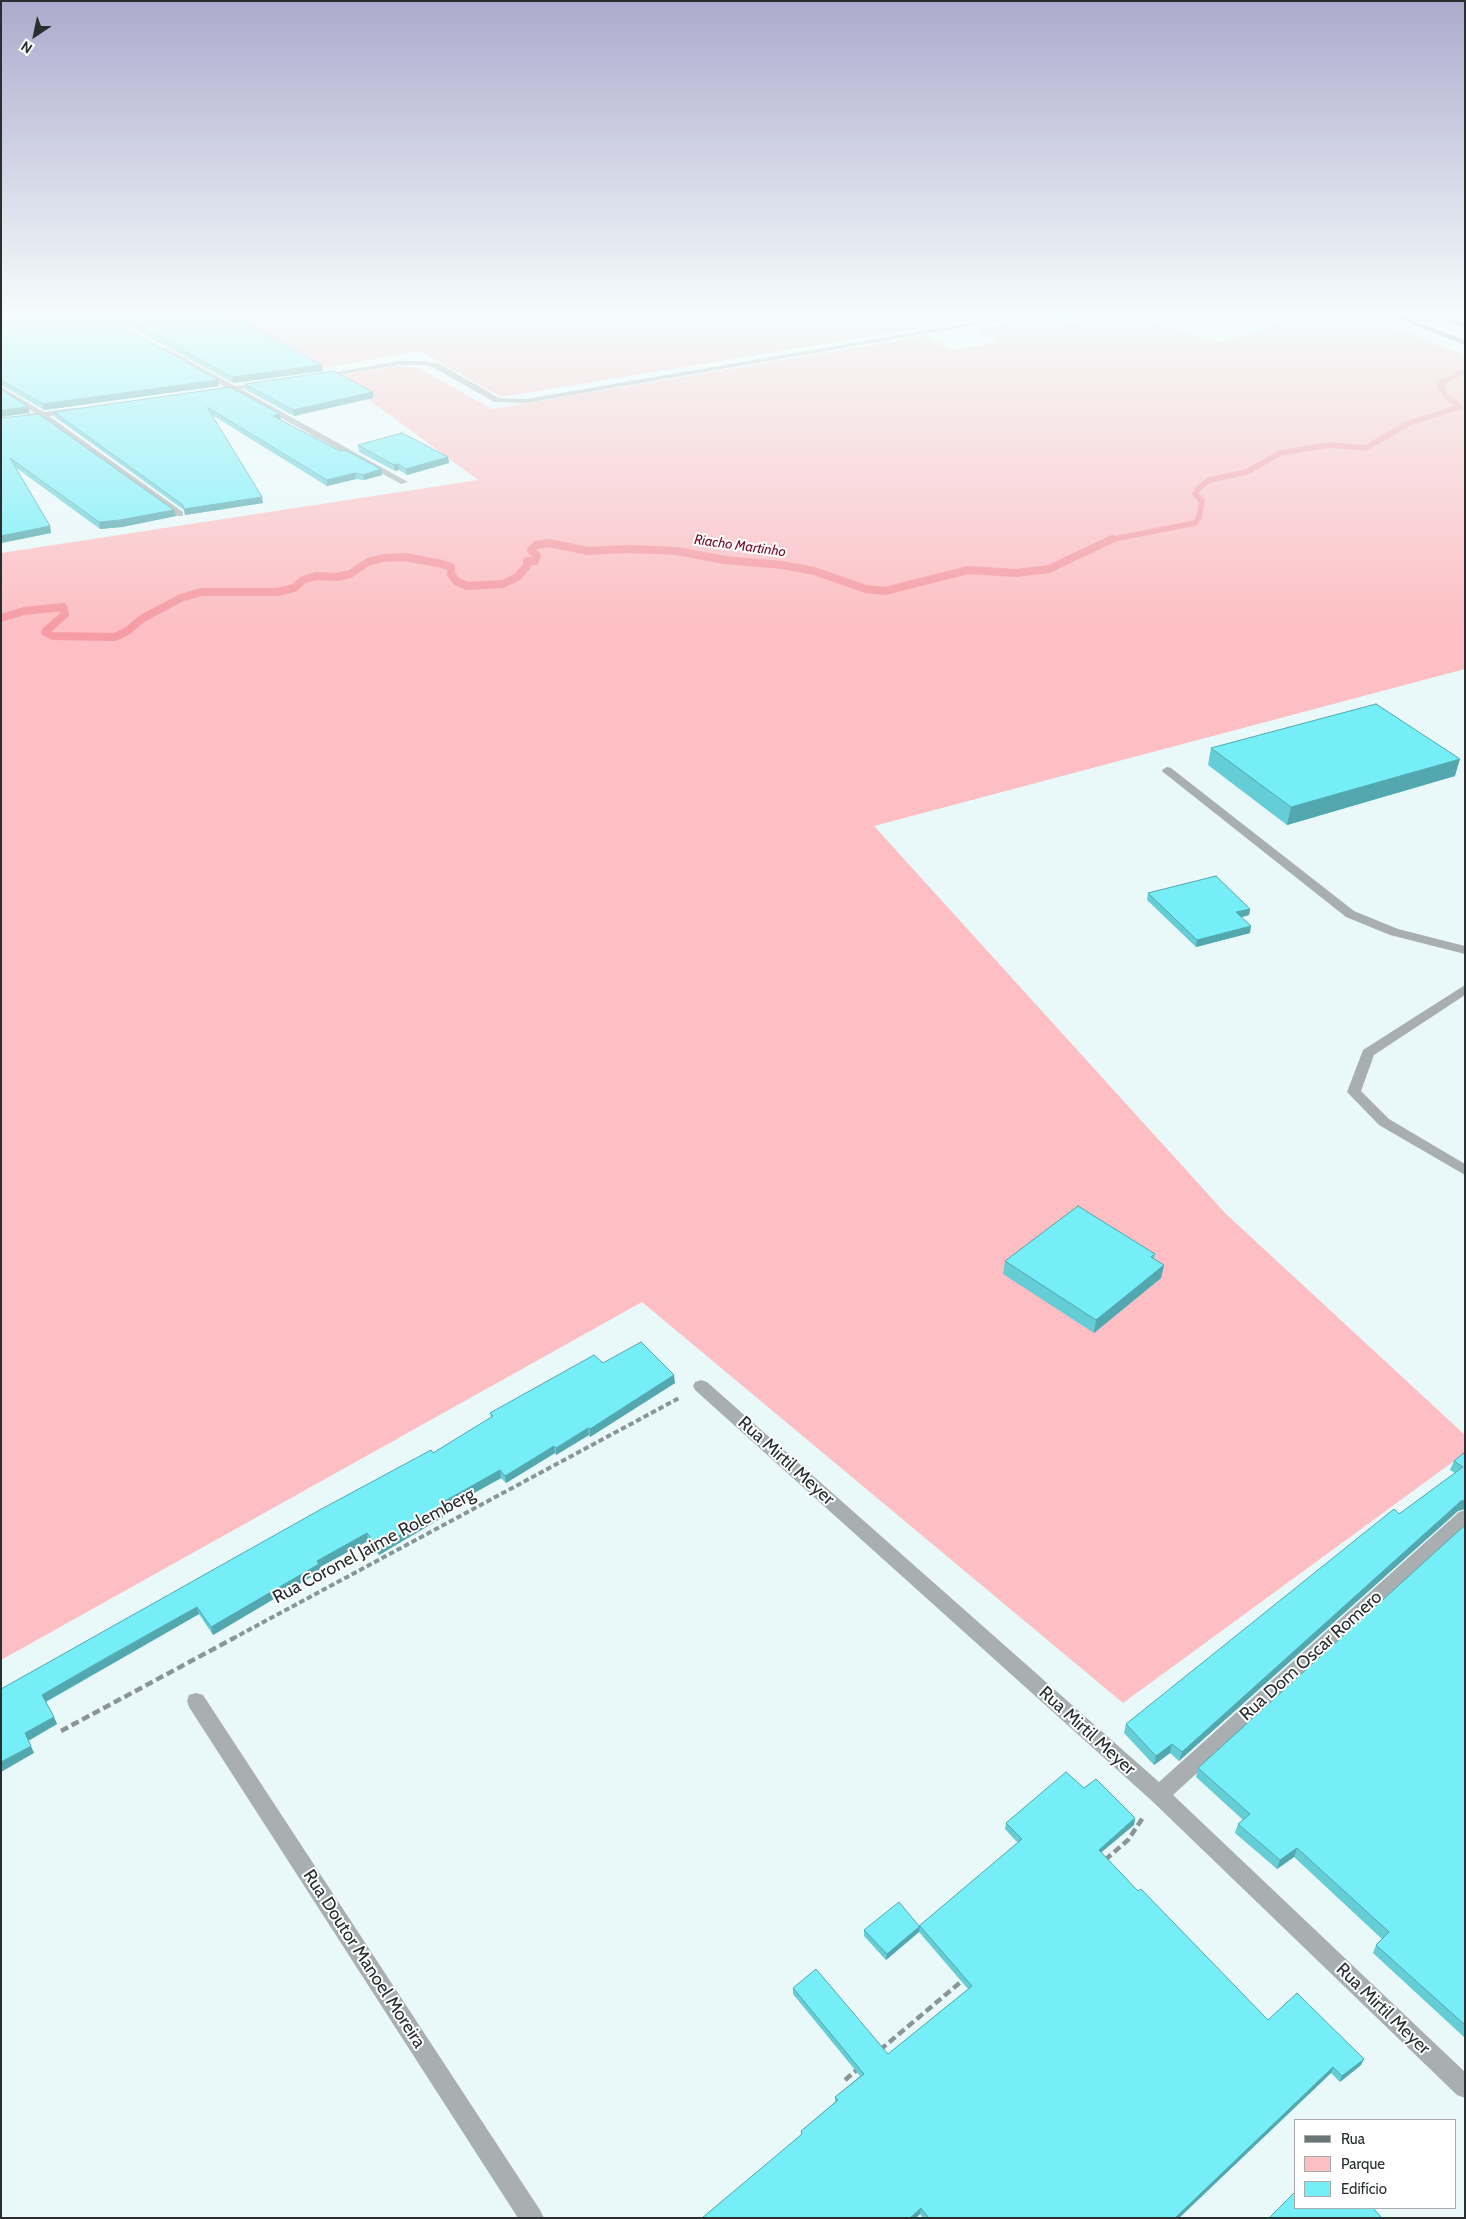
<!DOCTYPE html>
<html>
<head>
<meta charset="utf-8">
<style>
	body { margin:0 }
	#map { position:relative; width:1466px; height:2219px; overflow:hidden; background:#e9f8f9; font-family:Cabin,sans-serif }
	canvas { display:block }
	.frame { position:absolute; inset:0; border:2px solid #292e2f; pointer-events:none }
	.legend { position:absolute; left:1294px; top:2119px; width:162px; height:90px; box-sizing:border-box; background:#fff; border:1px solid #a9abac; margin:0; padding:6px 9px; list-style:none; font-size:15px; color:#292e2f }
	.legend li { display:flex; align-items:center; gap:10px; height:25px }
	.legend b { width:25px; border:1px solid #a9abac }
	.north { position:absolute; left:10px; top:10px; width:50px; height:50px; -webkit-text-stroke:4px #fff; paint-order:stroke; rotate:214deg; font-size:14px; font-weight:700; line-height:20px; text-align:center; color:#292e2f }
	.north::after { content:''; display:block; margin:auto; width:18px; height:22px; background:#292e2f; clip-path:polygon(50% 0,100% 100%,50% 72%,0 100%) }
</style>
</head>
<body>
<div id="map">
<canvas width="1466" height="2219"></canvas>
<div class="frame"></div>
<ul class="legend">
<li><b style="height:6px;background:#6a7576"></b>Rua</li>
<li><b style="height:14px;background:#fdbfc3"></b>Parque</li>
<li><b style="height:14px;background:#76eef8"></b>Edifício</li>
</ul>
<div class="north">N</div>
</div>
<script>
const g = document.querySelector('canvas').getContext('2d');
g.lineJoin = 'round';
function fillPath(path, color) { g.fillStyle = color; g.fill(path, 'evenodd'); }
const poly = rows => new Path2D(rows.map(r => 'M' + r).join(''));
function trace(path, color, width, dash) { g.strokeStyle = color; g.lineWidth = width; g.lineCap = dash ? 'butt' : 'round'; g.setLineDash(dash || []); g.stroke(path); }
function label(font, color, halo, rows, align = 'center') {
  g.font = font + ' Cabin,sans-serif'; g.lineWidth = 4; g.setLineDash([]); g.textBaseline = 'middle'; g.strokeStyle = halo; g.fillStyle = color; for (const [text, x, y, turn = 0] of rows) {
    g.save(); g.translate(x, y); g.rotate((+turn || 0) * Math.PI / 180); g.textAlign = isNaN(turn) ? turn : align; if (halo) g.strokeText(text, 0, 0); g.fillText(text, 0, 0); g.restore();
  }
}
fillPath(poly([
	[227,317,981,318,501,397,420,351,322,368],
	[1041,317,1057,324,1098,322,1114,317,1135,317,1220,343,1298,317,1366,317,1465,355,1465,669,874,826,1226,1214,1465,1435,1465,1453,1123,1703,642,1302,1,1660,1,553,478,480,337,376,397,366,419,368,492,409,925,336,953,350,999,342,974,330]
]), '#fdbfc3');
trace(poly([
	[1109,540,1195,523,1199,517,1202,501,1195,494,1199,488,1209,480,1247,472,1280,453,1328,445,1366,448,1409,423,1460,407,1446,396,1439,384,1465,371]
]), '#f69ca4', 5.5);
trace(poly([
	[1,618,24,611,63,607,65,614,45,632,53,636,115,637,127,631,143,618,181,598,201,592,277,592,294,588,303,580,316,576,337,577,350,574,368,562,383,558,405,557,442,564,451,567,451,574,456,581,467,586,503,584,517,577,527,566,527,561,535,561,537,556,531,550,536,545,549,543,588,551,628,549,677,551,725,560,782,565,814,571,866,589,885,591,968,570,1016,573,1049,569,1112,539]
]), '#f69ca4', 8);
trace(poly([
	[232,1639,681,1397]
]), '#8a9596', 4, [5.5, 3]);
trace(poly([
	[61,1731,234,1638],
	[1105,1860,1128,1840,1144,1816],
	[880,2050,963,1980],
	[845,2080,858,2069]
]), '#8a9596', 4.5, [8, 4]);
fillPath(poly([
	[1167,767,1171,768,1354,911,1398,929,1465,946,1465,954,1390,935,1346,917,1163,772,1162,770,1167,767],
	[1465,985,1465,995,1374,1055,1361,1091,1389,1119,1465,1164,1465,1175,1379,1125,1347,1092,1363,1050,1465,985]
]), '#a9afb0');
fillPath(poly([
	[1005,317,1022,317,526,403,494,402,434,368,425,365,399,365,319,378,315,376,399,361,425,361,440,364,499,398,526,399,1005,317],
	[161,348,167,348,235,386,266,382,266,386,241,389,408,482,401,484,232,391,212,393,212,389,226,387,161,352,161,348],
	[1,387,44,412,75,408,75,412,49,416,183,512,183,516,177,516,41,417,1,423,1,419,35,413,1,392,1,387],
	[701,1380,707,1382,1159,1782,1459,1512,1465,1510,1465,1528,1173,1795,1465,2072,1465,2098,1457,2095,1152,1801,695,1390,693,1386,695,1382,701,1380],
	[196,1693,203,1695,540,2210,544,2218,518,2218,189,1707,187,1701,189,1695,196,1693]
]), '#a9afb0');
fillPath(poly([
	[1393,317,1403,317,1465,340,1465,345,1393,317],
	[1438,317,1448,317,1465,323,1465,328,1438,317]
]), '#6a7576');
fillPath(poly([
	[1,317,219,386,44,410,1,385],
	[113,317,233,317,323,371,233,383],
	[1055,317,1083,317,1062,321],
	[1151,317,1167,317,1160,320],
	[245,384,373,392,373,398,294,416,246,390],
	[230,387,280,414,281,420,340,451,381,469,382,475,364,480,356,479,327,486,212,415,263,503,185,515,184,510,55,417,54,412],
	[1,418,176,516,122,527,100,529,15,467,50,526,51,533,1,543],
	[358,445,448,457,449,463,407,475,399,470,395,471,359,452],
	[1211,748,1455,776,1287,825,1208,765],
	[1148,893,1250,909,1249,915,1241,917,1250,933,1196,947,1147,900],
	[1155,1254,1154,1259,1164,1265,1161,1278,1094,1333,1003,1274,1005,1261],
	[603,1363,675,1383,590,1437,589,1435,556,1455,555,1453,506,1483,501,1478,449,1507,450,1513,379,1555,368,1541,320,1567,321,1571,213,1635,199,1614,46,1702,57,1724,28,1741,34,1753,1,1689,433,1453,491,1418,490,1413],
	[1465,1452,1465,1509,1458,1511,1179,1761,1170,1753,1154,1765,1124,1733,1126,1724,1399,1514,1455,1473,1450,1470,1454,1461],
	[1465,1525,1465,2038,1373,1953,1376,1945,1382,1939,1294,1857,1277,1869,1235,1833,1238,1824,1243,1820,1196,1777,1198,1768],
	[1084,1788,1135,1818,1134,1825,1101,1852,1138,1891,1268,2020,1361,2065,1340,2082,1331,2073,1179,2218,923,2218,920,2214,916,2218,702,2218,801,2136,801,2131,835,2102,835,2097,860,2076,793,1994,793,1988,888,2054,968,1989,919,1932,886,1960,864,1936,864,1930,919,1926,1018,1843,1005,1829,1006,1823]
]), '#65cdd5');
fillPath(poly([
	[1062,317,1083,317,1062,321],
	[1160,317,1167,317,1160,320],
	[322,365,323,371,233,383,232,377],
	[218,380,219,386,44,410,43,404],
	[373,392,373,398,294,416,293,410],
	[28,407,30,413,1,417,1,410],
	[280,414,281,420,273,416],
	[448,457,449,463,407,475,406,469],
	[398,464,399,470,395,471,394,465],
	[381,469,382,475,364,480,363,475],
	[355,473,356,479,327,486,327,480],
	[262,497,263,503,185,515,184,509],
	[174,510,176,516,122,527,100,529,99,522],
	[50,526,51,533,1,543,1,536],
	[1460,759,1455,776,1287,825,1291,807],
	[1250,909,1249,915,1235,919,1236,912],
	[1251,926,1250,933,1196,947,1197,940],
	[1164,1265,1161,1278,1094,1333,1096,1320],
	[674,1375,675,1383,590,1437,590,1429],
	[588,1428,589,1435,556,1455,556,1448],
	[554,1446,555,1453,506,1483,505,1476],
	[500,1470,501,1478,449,1507,450,1513,379,1555,378,1548,445,1501],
	[1465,1500,1465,1509,1458,1511,1179,1761,1182,1752,1461,1501],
	[367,1533,368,1541,320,1567,321,1571,213,1635,211,1627,317,1561],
	[197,1607,199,1614,45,1702,42,1695],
	[54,1717,57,1724,28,1741,25,1733],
	[1172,1744,1170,1753,1154,1765,1156,1756],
	[31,1746,34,1753,1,1772,1,1762],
	[1135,1818,1134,1825,1097,1856,1099,1850],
	[1297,1848,1294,1857,1277,1869,1280,1860],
	[920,1926,919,1932,886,1960,887,1954],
	[1364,2059,1361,2065,1340,2082,1342,2076],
	[1333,2067,1331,2073,1179,2218,1175,2218],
	[921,2208,920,2214,916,2218,910,2218]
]), '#53a7ae');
const building = poly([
	[1,317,106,317,218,380,43,404,1,380,1,317],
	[123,317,233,317,322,365,232,377,123,317],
	[334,371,373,392,293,410,245,384,334,371],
	[230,387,280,414,273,416,340,451,345,450,381,469,363,475,355,473,327,480,207,407,262,497,184,509,183,505,54,412,230,387],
	[1,389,28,407,1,410,1,389],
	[39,414,174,510,120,520,99,522,10,458,50,526,1,536,1,418,39,414],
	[402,433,448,457,406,469,398,464,394,465,358,445,402,433],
	[1376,704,1460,759,1291,807,1211,748,1376,704],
	[1216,876,1250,909,1236,912,1251,926,1197,940,1148,893,1216,876],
	[1078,1206,1155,1254,1151,1257,1164,1265,1096,1320,1005,1261,1078,1206],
	[641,1342,674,1375,590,1429,588,1428,556,1448,554,1446,505,1476,500,1470,445,1501,449,1506,378,1548,367,1533,317,1561,319,1564,211,1627,197,1607,104,1659,42,1695,54,1717,25,1733,31,1746,1,1762,1,1689,316,1512,431,1450,433,1453,493,1416,490,1413,594,1355,603,1363,641,1342],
	[1465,1452,1465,1500,1461,1501,1182,1752,1172,1744,1156,1756,1126,1724,1394,1509,1399,1514,1463,1467,1454,1461,1465,1452],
	[1465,1525,1465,2025,1376,1945,1389,1932,1297,1848,1280,1860,1238,1824,1250,1814,1198,1768,1465,1525],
	[1066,1772,1084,1788,1096,1779,1135,1818,1099,1850,1138,1891,1141,1889,1268,2020,1297,1993,1364,2059,1342,2076,1333,2067,1175,2218,929,2218,921,2208,910,2218,702,2218,802,2134,801,2131,838,2100,835,2097,864,2074,793,1988,816,1969,888,2054,972,1986,920,1926,887,1954,864,1930,899,1902,919,1926,1022,1839,1006,1823,1066,1772],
	[1295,2192,1295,2208,1373,2208,1382,2218,1269,2218,1295,2192]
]);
fillPath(building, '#76eef8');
trace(building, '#53a7ae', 1);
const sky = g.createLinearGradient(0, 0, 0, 628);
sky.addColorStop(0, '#adaacd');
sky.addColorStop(0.5, '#f5fcfc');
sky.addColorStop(1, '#f5fcfc00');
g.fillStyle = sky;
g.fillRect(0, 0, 1466, 628);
label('italic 14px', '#760a27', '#fff', [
	["Riacho Martinho",740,546,8]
]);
label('18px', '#292e2f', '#fff', [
	["Rua Mirtil Meyer",786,1461,42],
	["Rua Coronel Jaime Rolemberg",374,1546,-28],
	["Rua Dom Oscar Romero",1311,1656,-42],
	["Rua Mirtil Meyer",1087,1731,42],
	["Rua Doutor Manoel Moreira",364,1959,57],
	["Rua Mirtil Meyer",1383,2009,44]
]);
</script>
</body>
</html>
